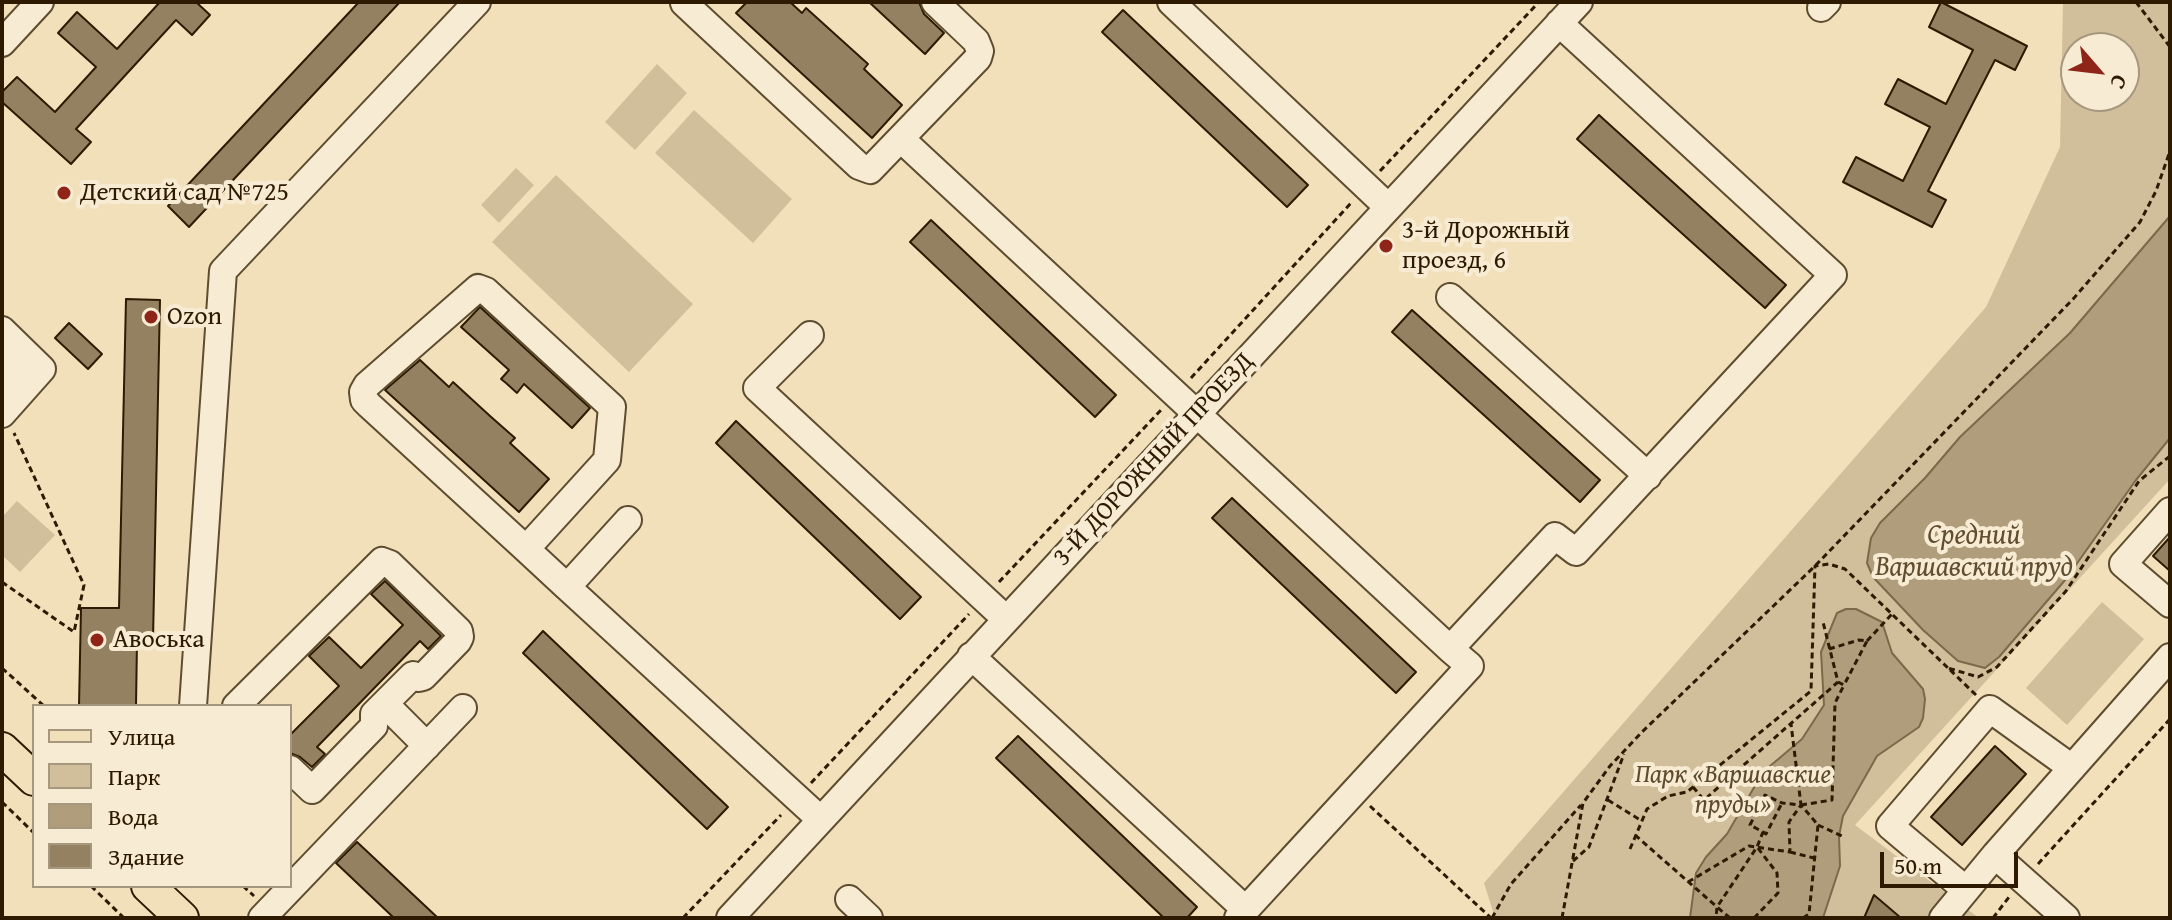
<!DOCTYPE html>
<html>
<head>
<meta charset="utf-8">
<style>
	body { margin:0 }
	#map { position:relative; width:2172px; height:920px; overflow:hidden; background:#f2e0bb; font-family:"Gentium Book Plus",serif }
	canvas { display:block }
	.frame { position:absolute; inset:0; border:4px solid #2d1a00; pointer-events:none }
	.legend { position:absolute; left:32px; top:704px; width:260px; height:184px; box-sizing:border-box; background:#f7ebd3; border:2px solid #a6977f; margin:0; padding:10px 14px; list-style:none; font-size:24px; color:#2d1a00 }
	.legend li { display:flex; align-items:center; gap:16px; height:40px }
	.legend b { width:40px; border:2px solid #a6977f }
	.north { position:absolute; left:2060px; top:32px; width:80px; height:80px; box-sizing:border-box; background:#f7ebd3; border:2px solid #a6977f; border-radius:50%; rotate:118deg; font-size:22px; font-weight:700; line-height:32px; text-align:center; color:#2d1a00 }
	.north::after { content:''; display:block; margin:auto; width:28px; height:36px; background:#8f2418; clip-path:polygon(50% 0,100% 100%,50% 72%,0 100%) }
	.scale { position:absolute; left:1880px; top:852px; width:138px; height:36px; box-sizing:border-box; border:4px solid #2d1a00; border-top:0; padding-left:10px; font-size:24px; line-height:28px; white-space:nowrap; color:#2d1a00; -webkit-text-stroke:6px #f7ebd3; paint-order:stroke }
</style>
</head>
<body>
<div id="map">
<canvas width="2172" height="920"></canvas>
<div class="frame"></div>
<ul class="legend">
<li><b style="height:10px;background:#f2e0bb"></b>Улица</li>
<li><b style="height:22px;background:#d1be9b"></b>Парк</li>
<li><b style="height:22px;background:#af9d7b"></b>Вода</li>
<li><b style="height:22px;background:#938161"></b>Здание</li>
</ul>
<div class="north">С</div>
<div class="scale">50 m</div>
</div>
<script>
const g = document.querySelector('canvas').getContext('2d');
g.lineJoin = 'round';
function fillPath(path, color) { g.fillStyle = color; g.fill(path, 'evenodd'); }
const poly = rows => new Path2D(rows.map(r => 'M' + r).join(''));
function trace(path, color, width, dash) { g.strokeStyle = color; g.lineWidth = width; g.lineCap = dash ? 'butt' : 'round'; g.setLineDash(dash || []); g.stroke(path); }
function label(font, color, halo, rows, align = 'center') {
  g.font = font + ' "Gentium Book Plus",serif'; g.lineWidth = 8; g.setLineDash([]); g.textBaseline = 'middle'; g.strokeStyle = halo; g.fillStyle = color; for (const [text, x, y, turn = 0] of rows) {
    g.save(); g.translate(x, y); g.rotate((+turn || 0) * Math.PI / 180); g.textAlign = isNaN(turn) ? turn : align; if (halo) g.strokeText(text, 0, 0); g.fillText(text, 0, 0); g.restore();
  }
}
fillPath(poly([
	[2063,2,2170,2,2170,479,1855,825,1979,918,1495,918,1484,883,1986,307,2060,147],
	[2076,48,2124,48,2124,96,2076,96],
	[657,64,687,93,635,150,605,122],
	[694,110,792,199,753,243,655,153],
	[516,168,534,185,499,223,481,205],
	[556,175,693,304,629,372,492,242],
	[17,501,55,535,20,572,2,555,2,517],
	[2102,602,2144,639,2067,725,2026,688]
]), '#d1be9b');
const water = poly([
	[2170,216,2170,438,2136,480,2066,579,1999,657,1985,668,1958,661,1923,630,1873,577,1867,563,1871,538,1880,523,1925,478,1960,437,2070,333,2170,216],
	[1846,609,1856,609,1882,622,1892,653,1923,689,1925,699,1923,718,1919,727,1877,756,1843,816,1839,836,1840,866,1823,918,1690,918,1696,873,1706,857,1727,834,1763,772,1802,739,1824,705,1821,652,1837,613,1846,609]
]);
fillPath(water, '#af9d7b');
trace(water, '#7b694a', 2);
const building = poly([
	[160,2,196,2,210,15,192,35,176,20,76,129,91,142,71,164,2,102,2,92,17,77,55,112,96,67,58,33,77,12,117,49,160,2],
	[359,2,400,2,189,227,168,206,359,2],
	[747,2,790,2,802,13,806,8,868,64,864,69,902,105,872,138,736,13,747,2],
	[869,2,919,2,924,14,944,33,925,54,869,2],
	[1941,2,2027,46,2015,70,1995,60,1928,191,1946,200,1932,227,1843,182,1856,157,1903,181,1930,127,1885,104,1898,79,1946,104,1973,50,1929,27,1941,2],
	[1123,10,1308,185,1287,207,1102,32,1123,10],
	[1599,115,1786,285,1765,308,1577,139,1599,115],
	[931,220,1116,395,1095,417,910,242,931,220],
	[126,299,160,300,153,640,137,641,136,706,79,706,81,608,119,608,126,299],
	[480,307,590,408,572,428,524,384,517,393,506,383,501,379,509,370,461,327,480,307],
	[1412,310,1600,480,1580,502,1392,332,1412,310],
	[69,323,102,354,88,369,55,338,69,323],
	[420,360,449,387,453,382,490,416,515,438,510,443,549,479,519,512,385,390,420,360],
	[736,421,921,597,900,619,716,443,736,421],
	[1232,498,1416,672,1396,693,1212,518,1232,498],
	[2170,537,2170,571,2153,556,2170,537],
	[385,581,441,636,428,649,420,641,317,747,325,754,312,767,300,757,290,753,290,735,339,686,309,656,329,637,361,668,403,625,371,594,385,581],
	[543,631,728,807,707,829,523,653,543,631],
	[1018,736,1197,907,1187,918,1164,918,996,758,1018,736],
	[1995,746,2026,774,1962,845,1931,817,1995,746],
	[357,842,438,918,394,918,336,863,357,842],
	[1874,895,1901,918,1864,918,1874,895]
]);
fillPath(building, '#938161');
trace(building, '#2d1a00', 2);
const minor = poly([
	[688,2,684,3,859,166,870,170,978,58,980,51,976,41,935,2],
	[1171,2,1388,207],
	[1821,8,1827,2],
	[2,43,40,2],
	[901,139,1450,649],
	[1450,297,1648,476],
	[2,330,42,369,2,414],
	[810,335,757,388,1006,619],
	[2,354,18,370,2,387],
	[2170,511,2123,564,2170,604],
	[628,520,567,587,820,819],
	[526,549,607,460,612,407,486,291,478,288,367,385,363,392,364,400,369,405,526,549,567,587],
	[971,656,1246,910],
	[385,704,427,746],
	[193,706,223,271,477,2],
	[236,706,382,561,390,564,459,631,460,637,458,641,423,677,419,678,413,675,374,714,374,726,312,790,290,769],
	[1966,890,1890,826,1990,709,2072,768],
	[849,899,869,918],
	[262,918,463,708],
	[730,918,1579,2],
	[1238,918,1470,666,1450,649,1555,536,1576,552,1833,275,1559,23],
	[1943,918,1995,855],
	[2066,918,1995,855,2170,657]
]);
const major = poly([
	[2,749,34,779],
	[148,886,182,918]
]);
trace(minor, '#5e4c2f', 30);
trace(major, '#2d1a00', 36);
trace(poly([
	[2136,2,2170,47],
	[1380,171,1539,2],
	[1191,378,1351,203],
	[2,582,74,632,84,585,14,433],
	[999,582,1161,410],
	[1867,641,1892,614],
	[1829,649,1859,640,1867,641,1844,685,1838,682],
	[2,668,44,706],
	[1976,695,1948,668,1978,677,1997,667,2066,591,2139,481,2170,456],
	[811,783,969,614],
	[1693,787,1704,800,1838,682,1823,622],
	[1608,800,1642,821],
	[2,802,34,833],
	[1801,805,1832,800,1835,703,1844,685],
	[1370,806,1491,918],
	[1818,825,1842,836],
	[1763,832,1766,834,1782,803],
	[1635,835,1717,907,1716,918],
	[1630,849,1647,809,1668,796,1687,792,1811,691,1815,566,1829,564,1845,569,1948,668],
	[1790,852,1814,858],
	[1573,861,1589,847,1624,754],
	[2038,864,2170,719],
	[1688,882,1749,846,1790,852,1789,822,1801,805,1818,825,1809,914,1803,918],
	[91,886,124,918],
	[243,886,254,896],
	[683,918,781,815],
	[1492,918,1511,884,1581,805],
	[1562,918,1583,803,1610,766,1642,732,1815,566,2074,298,2140,222,2156,191,2170,151],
	[1730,918,1717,907,1757,847,1763,832,1750,825,1765,795,1782,803,1801,805,1791,724],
	[1754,918,1778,893,1777,873,1757,847],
	[1993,918,2009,897]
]), '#2d1a00', 3, [6, 4]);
trace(minor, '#f7ebd3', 26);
trace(major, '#f2e0bb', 32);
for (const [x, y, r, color] of [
	[64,193,8,"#8f2418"],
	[1386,246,8,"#8f2418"],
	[151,317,8,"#8f2418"],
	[97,640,8,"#8f2418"]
]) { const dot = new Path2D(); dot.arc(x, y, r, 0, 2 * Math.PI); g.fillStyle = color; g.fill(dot); trace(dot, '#f7ebd3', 3); }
label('26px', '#2d1a00', '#f7ebd3', [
	["Детский сад №725",80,193],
	["3-й Дорожный",1402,231],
	["проезд, 6",1402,261],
	["Ozon",167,317],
	["Авоська",113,640]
], 'left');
label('26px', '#2d1a00', '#f7ebd3', [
	["3-Й ДОРОЖНЫЙ ПРОЕЗД",1154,460,-47]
]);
label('italic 26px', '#5e4b2e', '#f7ebd3', [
	["Парк «Варшавские",1733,775],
	["пруды»",1733,805]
]);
label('italic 28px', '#614e31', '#f7ebd3', [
	["Средний",1974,536],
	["Варшавский пруд",1974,568]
]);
</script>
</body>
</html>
